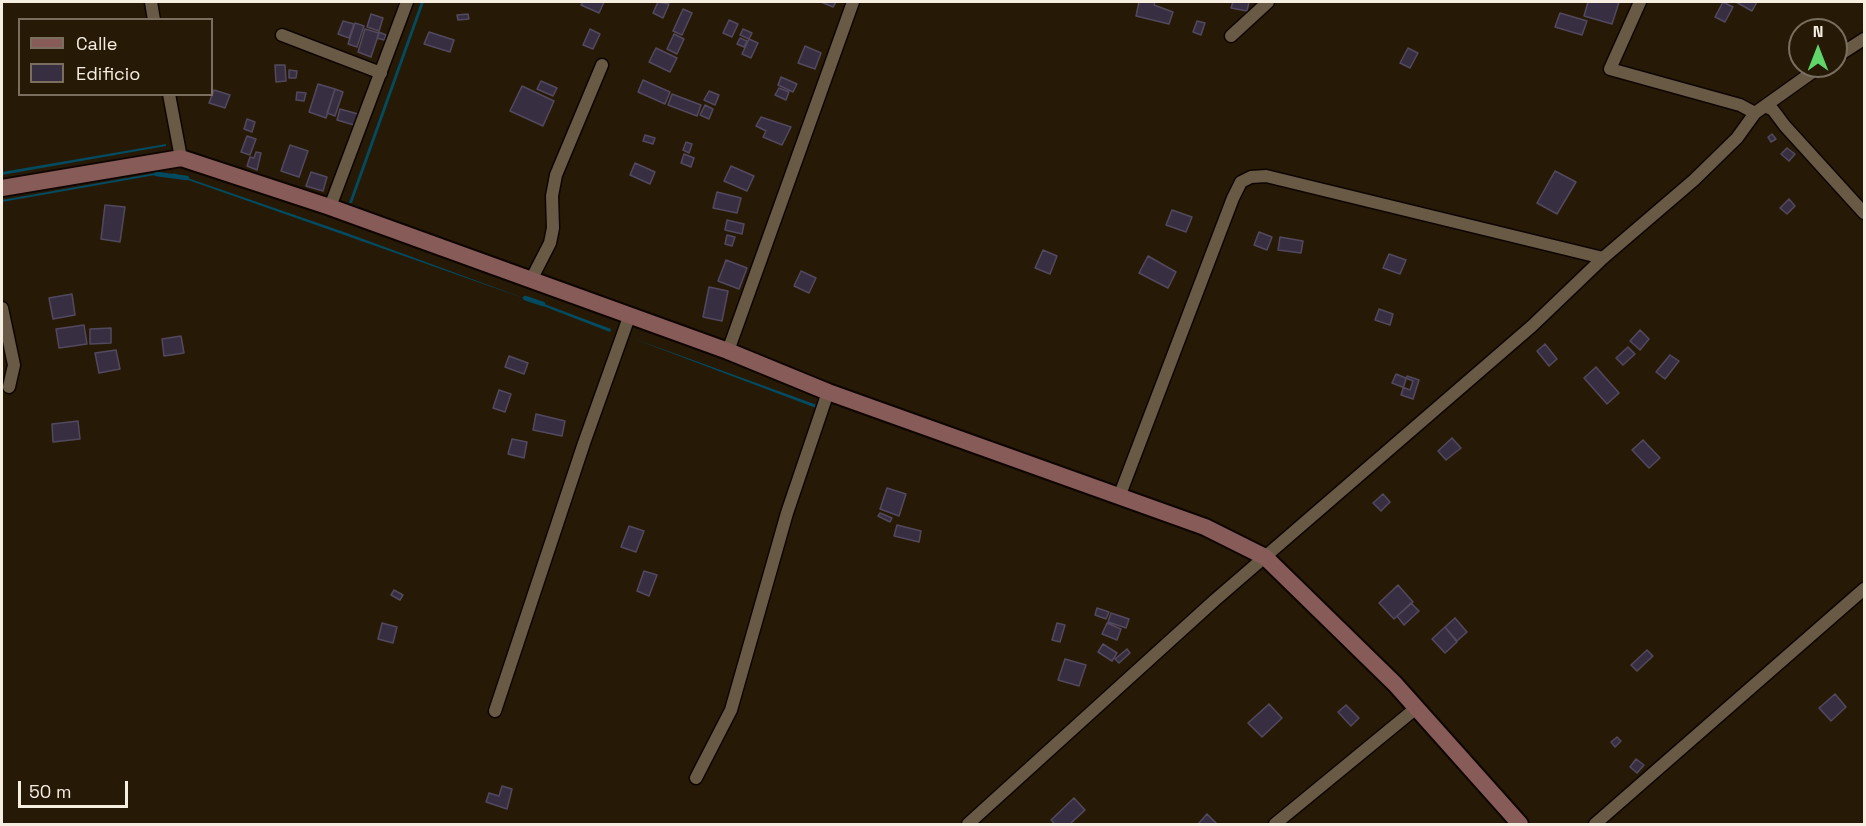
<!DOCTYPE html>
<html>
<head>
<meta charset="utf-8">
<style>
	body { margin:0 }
	#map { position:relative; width:1866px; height:826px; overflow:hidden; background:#261a07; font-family:"Space Grotesk",sans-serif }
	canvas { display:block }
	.frame { position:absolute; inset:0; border:3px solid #f7eee2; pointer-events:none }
	.legend { position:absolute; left:18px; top:18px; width:195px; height:78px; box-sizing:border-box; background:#261a07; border:2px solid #7a6f5f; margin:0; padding:8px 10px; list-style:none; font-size:18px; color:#f7eee2 }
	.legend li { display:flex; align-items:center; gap:12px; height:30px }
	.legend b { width:30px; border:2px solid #7a6f5f }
	.north { position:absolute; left:1788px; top:18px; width:60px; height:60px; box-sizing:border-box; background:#261a07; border:2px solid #7a6f5f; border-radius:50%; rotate:0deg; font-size:16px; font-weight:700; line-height:24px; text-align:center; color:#f7eee2 }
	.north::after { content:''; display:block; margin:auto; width:21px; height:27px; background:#60d56a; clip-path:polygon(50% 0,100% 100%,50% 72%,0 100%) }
	.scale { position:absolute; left:18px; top:781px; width:110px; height:27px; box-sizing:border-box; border:3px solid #f7eee2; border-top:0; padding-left:8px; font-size:18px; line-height:21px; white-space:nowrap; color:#f7eee2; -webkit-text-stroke:4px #261a07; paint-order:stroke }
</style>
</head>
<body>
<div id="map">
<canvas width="1866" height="826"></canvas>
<div class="frame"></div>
<ul class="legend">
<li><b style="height:8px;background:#875b57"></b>Calle</li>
<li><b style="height:16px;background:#382e42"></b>Edificio</li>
</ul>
<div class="north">N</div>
<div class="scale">50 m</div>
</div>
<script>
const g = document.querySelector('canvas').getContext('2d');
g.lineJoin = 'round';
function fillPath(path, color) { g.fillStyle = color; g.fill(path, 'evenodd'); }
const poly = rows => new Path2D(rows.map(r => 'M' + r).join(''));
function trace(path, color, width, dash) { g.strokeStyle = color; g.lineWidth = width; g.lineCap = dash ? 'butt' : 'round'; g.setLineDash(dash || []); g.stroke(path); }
fillPath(poly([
	[421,2,424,2,352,203,349,203],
	[166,144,166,146,2,175,2,172],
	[161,172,161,174,2,202,2,200],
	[173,173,344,232,529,300,174,175],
	[539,302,611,329,610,332,538,304],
	[632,338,817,405,816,408]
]), '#034b60');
trace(poly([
	[156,174,187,178],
	[525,298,543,304]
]), '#034b60', 4.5);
const building = poly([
	[583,2,604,2,599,13,581,5,583,2],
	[658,2,669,4,663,18,653,13,658,2],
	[821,2,836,2,833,7,821,2],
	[1139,2,1155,2,1154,5,1173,12,1169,24,1136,16,1139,2],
	[1233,2,1249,2,1247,11,1231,8,1233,2],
	[1588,2,1619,2,1612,24,1584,16,1588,2],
	[1723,2,1733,7,1725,22,1715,17,1723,2],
	[1736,2,1757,2,1752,11,1736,2],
	[683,9,692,13,682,35,673,31,683,9],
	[1560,13,1587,21,1582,35,1555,27,1560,13],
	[371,14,383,18,379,31,367,27,371,14],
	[468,14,469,19,458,20,457,15,468,14],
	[729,20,738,24,732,37,723,33,729,20],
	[343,21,354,24,349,38,338,34,343,21],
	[1197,21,1205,23,1201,35,1193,32,1197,21],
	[355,23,364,26,357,47,348,44,355,23],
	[365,29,379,33,371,57,358,52,365,29],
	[590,29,600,34,593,49,583,45,590,29],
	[743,29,752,33,749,39,740,35,743,29],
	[379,32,386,35,384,40,377,38,379,32],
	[429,32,454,40,450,52,424,44,429,32],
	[674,34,684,39,677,54,667,49,674,34],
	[740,38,747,41,744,47,737,44,740,38],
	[749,39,758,43,751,58,742,54,749,39],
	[805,46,821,53,815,69,798,63,805,46],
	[656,48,677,58,670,72,649,62,656,48],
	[1408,48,1418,53,1410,68,1400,63,1408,48],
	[275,65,285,65,286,81,276,82,275,65],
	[289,70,297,71,296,78,289,78,289,70],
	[781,77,797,84,793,92,778,85,781,77],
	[643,80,670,92,665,104,638,92,643,80],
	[541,81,557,88,553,96,537,89,541,81],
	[318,84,335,89,326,118,309,112,318,84],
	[522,86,554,101,543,126,510,111,522,86],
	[779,88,789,92,786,100,775,95,779,88],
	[335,89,343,92,335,116,327,113,335,89],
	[214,90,230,95,225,108,209,103,214,90],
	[709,91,719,95,715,105,704,100,709,91],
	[297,92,306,93,304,101,296,100,297,92],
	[672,94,701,105,697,116,668,105,672,94],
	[705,105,713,109,709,119,700,115,705,105],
	[340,109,358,114,354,125,337,120,340,109],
	[761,117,791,127,782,145,763,137,766,131,756,126,761,117],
	[247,119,255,122,252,132,244,129,247,119],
	[1772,134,1776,139,1771,142,1768,137,1772,134],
	[645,135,655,138,653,144,643,141,645,135],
	[247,136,256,139,250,155,241,152,247,136],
	[686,142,692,144,689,153,683,150,686,142],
	[290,145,308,151,299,177,281,171,290,145],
	[1787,148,1795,154,1789,161,1781,154,1787,148],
	[256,152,261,153,257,170,247,166,250,157,254,158,256,152],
	[684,154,694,158,691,167,681,163,684,154],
	[635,163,655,172,650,184,630,175,635,163],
	[731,166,754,176,747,191,724,181,731,166],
	[1555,171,1576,182,1557,214,1537,203,1555,171],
	[311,172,327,177,323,191,306,186,311,172],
	[717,192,741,198,737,213,713,208,717,192],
	[1789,199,1795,206,1787,214,1780,208,1789,199],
	[105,205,125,207,120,242,101,239,105,205],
	[1172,210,1192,217,1186,232,1166,225,1172,210],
	[727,220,744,224,742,234,725,230,727,220],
	[1259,232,1272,237,1267,250,1254,245,1259,232],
	[727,235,735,237,732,246,725,244,727,235],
	[1280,237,1303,241,1301,253,1278,250,1280,237],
	[1043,250,1057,256,1050,274,1035,268,1043,250],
	[1389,254,1406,260,1400,274,1383,268,1389,254],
	[1148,256,1176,272,1168,288,1139,273,1148,256],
	[726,260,747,268,739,289,718,281,726,260],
	[801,271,816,278,809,293,794,286,801,271],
	[709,287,728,291,722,321,703,317,709,287],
	[72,294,75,315,53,319,49,298,72,294],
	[1379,309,1393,314,1390,325,1375,320,1379,309],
	[84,325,87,344,59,348,56,329,84,325],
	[111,328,111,343,90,344,90,329,111,328],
	[1640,330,1649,339,1640,350,1630,341,1640,330],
	[181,336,184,353,164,356,162,339,181,336],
	[1545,344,1557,359,1549,366,1537,351,1545,344],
	[1628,347,1635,354,1623,365,1616,358,1628,347],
	[116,350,120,369,99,373,95,353,116,350],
	[1670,355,1679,361,1665,379,1656,372,1670,355],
	[509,356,528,363,524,374,505,367,509,356],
	[1596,367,1619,393,1607,404,1584,378,1596,367],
	[1396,374,1413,381,1410,390,1392,383,1396,374],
	[1407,376,1419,380,1413,399,1401,395,1407,376],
	[499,390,511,394,505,412,493,408,499,390],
	[536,414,565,421,562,436,533,430,536,414],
	[78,421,80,439,53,442,52,424,78,421],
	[1452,438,1461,448,1446,460,1438,451,1452,438],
	[512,439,527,442,524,458,508,454,512,439],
	[1643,440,1660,458,1649,468,1632,450,1643,440],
	[887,488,906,494,899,516,880,509,887,488],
	[1383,494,1390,502,1381,511,1373,503,1383,494],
	[880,513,892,518,890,522,878,516,880,513],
	[897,525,921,531,919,542,894,536,897,525],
	[629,526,644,531,636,552,621,547,629,526],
	[644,571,657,575,649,596,637,591,644,571],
	[1398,585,1413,602,1394,619,1379,603,1398,585],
	[394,590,403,595,400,600,391,595,394,590],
	[1411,603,1419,611,1404,625,1397,616,1411,603],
	[1097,608,1109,612,1106,619,1095,615,1097,608],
	[1111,613,1129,619,1126,628,1108,622,1111,613],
	[1455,618,1467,632,1457,641,1445,627,1455,618],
	[382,623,397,627,393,643,378,639,382,623],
	[1057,623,1065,625,1060,642,1052,640,1057,623],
	[1107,623,1121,629,1117,640,1102,634,1107,623],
	[1445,627,1457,642,1445,653,1432,639,1445,627],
	[1103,644,1117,653,1112,661,1098,652,1103,644],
	[1127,649,1130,653,1119,663,1115,659,1127,649],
	[1647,650,1653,656,1637,671,1631,665,1647,650],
	[1065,659,1086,665,1079,686,1058,680,1065,659],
	[1835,694,1846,707,1831,721,1819,708,1835,694],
	[1269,704,1282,718,1262,737,1248,723,1269,704],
	[1346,705,1359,718,1351,726,1338,712,1346,705],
	[1617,737,1621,741,1615,747,1611,742,1617,737],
	[1636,759,1644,765,1637,773,1630,767,1636,759],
	[502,786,512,789,507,809,486,802,489,793,499,796,502,786],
	[1074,798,1085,810,1070,824,1055,824,1051,820,1074,798],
	[1207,814,1217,824,1198,824,1207,814]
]);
fillPath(building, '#382e42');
trace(building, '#53495e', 1.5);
const street = poly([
	[151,2,154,20],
	[1640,2,1610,69,1740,105,1755,113],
	[282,35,381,73],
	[1231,36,1268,2],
	[1836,57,1864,39],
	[169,94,181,158],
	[1765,106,1773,110,1785,126,1864,213],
	[330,207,407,2],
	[531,280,550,243,553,228,552,196,556,175,602,65],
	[2,308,14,365,9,387],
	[728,351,853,2],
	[1119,497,1233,198,1241,182,1251,177,1266,176,1603,258],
	[495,711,584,443,629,317],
	[696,778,731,710,787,513,828,392],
	[968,824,1215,600,1532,326,1603,258,1694,180,1737,138,1755,113,1821,66],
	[1275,824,1415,709],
	[1595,824,1864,589]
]);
const secondary = poly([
	[2,188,181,158,330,207,728,351,828,392,1205,527,1265,557,1395,684,1520,824]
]);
trace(street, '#0f0500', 15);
trace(secondary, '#0f0500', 20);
trace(street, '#685a45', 12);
trace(secondary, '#875b57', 16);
</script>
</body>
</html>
